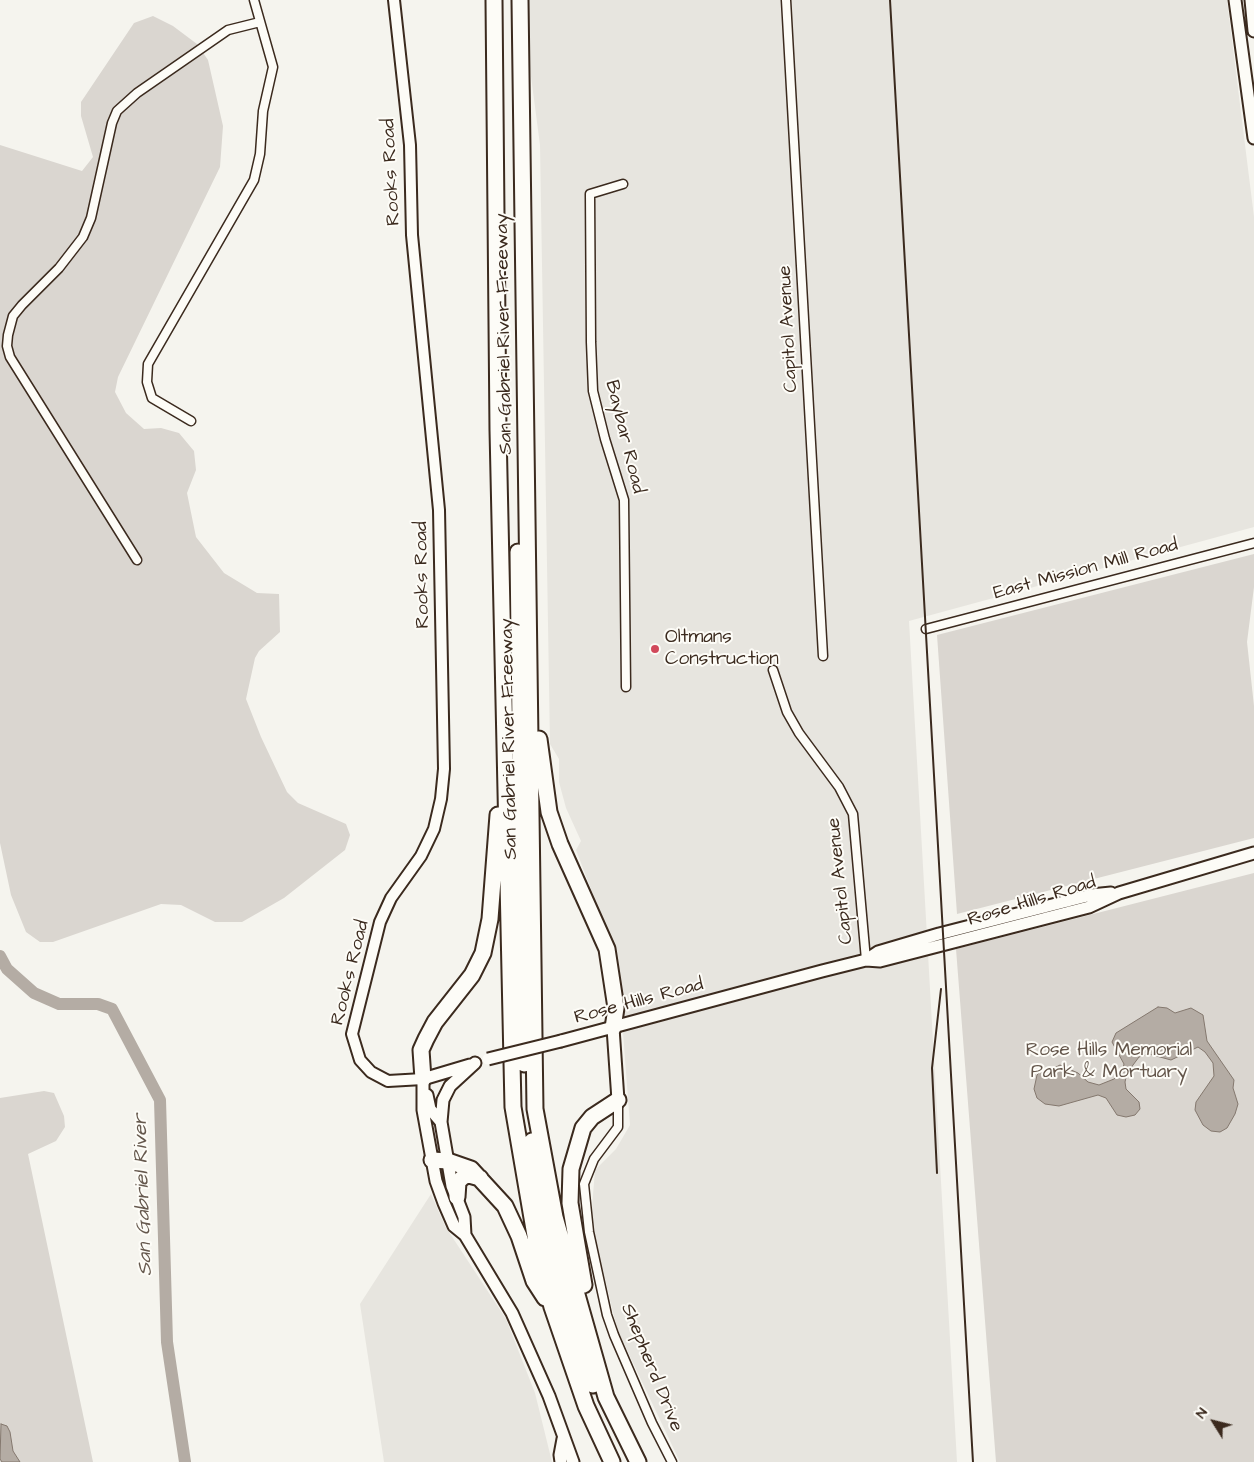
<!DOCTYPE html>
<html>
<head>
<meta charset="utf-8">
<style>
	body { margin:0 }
	#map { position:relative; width:1254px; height:1462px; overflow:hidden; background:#f5f4ee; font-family:"Architects Daughter",sans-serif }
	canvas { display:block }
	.north { position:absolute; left:1189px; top:1397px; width:50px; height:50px; -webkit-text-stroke:4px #fdfcf7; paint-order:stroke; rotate:306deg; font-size:14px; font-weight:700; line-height:20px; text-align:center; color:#3b2a1e }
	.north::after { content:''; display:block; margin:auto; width:18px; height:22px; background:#3b2a1e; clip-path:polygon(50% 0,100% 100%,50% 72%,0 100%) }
</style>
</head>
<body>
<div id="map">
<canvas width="1254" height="1462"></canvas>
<div class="north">N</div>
</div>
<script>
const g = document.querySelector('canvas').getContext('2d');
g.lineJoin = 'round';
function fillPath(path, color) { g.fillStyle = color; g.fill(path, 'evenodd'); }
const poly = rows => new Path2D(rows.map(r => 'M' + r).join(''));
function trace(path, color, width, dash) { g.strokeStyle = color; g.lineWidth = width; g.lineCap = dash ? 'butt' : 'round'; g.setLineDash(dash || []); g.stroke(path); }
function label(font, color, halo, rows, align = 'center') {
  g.font = font + ' "Architects Daughter",sans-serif'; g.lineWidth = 4; g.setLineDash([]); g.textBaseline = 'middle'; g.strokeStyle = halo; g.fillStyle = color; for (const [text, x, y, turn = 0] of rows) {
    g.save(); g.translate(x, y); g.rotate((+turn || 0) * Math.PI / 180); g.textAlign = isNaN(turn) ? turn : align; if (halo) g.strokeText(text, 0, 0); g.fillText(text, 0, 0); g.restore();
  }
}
fillPath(poly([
	[521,0,1227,0,1254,217,1254,527,909,621,957,1462,680,1462,617,1329,591,1220,595,1170,616,1149,630,1125,620,993,604,923,576,850,581,841,566,808,559,782,559,759,550,744,540,145],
	[431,1194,445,1226,506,1319,535,1393,552,1462,384,1462,360,1304]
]), '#e7e5df');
fillPath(poly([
	[153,16,173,26,197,44,208,60,223,126,220,167,118,377,115,392,126,413,144,429,161,428,179,433,194,451,196,470,187,493,196,537,224,573,257,593,279,594,280,632,259,651,255,658,246,699,261,737,287,792,298,803,346,824,350,835,345,850,284,898,242,922,215,922,181,905,161,904,53,942,40,942,26,932,11,895,0,843,0,145,82,171,93,157,81,116,81,102,134,23],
	[1254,554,1254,587,1247,642,1254,706,1254,838,957,914,937,635],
	[1254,873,1254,1462,996,1462,956,949],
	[44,1091,54,1093,64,1116,65,1127,56,1141,28,1154,93,1462,0,1462,0,1098]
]), '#dad6d0');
const water = poly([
	[1158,1007,1167,1008,1175,1013,1191,1008,1203,1015,1207,1041,1234,1080,1233,1088,1238,1104,1235,1114,1227,1128,1220,1132,1211,1131,1203,1125,1195,1110,1196,1102,1214,1076,1213,1063,1205,1052,1198,1047,1171,1060,1149,1054,1139,1057,1127,1073,1125,1082,1126,1089,1139,1102,1140,1109,1135,1115,1126,1117,1117,1115,1106,1098,1098,1095,1059,1106,1045,1104,1037,1098,1034,1089,1037,1075,1040,1072,1048,1071,1060,1065,1078,1073,1088,1082,1099,1085,1114,1079,1122,1072,1124,1064,1112,1042,1116,1033,1158,1007],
	[1,1424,7,1426,10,1432,13,1451,20,1462,2,1462,0,1459,1,1424]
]);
fillPath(water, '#b4aca4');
trace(water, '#84786e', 1);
trace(poly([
	[0,956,7,969,34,993,59,1004,98,1004,112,1009,160,1100,167,1342,185,1462]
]), '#b4aca4', 12);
const minor = poly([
	[786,0,823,656],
	[623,184,590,194,591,342,593,391,605,439,624,500,626,687],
	[191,421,152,398,147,382,148,364,254,180,260,154,263,111,273,67,254,0],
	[137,560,10,357,7,346,8,335,13,316,22,305,59,268,83,237,91,218,112,123,117,111,137,93,228,30,260,22],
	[926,629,1254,543],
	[773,670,787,712,799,733,839,787,853,814,866,960],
	[618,1100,618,1127,594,1159,584,1184,589,1232,607,1315,614,1335,652,1423,672,1462]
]);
const tertiary = poly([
	[394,0,410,145,412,235,439,510,444,769,441,799,434,829,421,856,391,898,380,922,352,1034,360,1060,371,1072,388,1081,423,1079]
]);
const secondary = poly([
	[1235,0,1254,138],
	[1251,0,1254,31],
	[866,960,878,952,939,934,1091,895,1111,893],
	[613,1028,618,1100],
	[561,1041,822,971,866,960,880,961,1089,907,1119,893,1254,853],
	[423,1079,423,1110,436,1181,444,1203,454,1226,465,1235,512,1313,549,1396,573,1462],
	[423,1079,470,1065],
	[427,1095,430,1109,441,1122,452,1186,464,1217,465,1235],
	[441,1122,443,1100,450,1086,475,1063],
	[561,1462,560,1455,563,1439]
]);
const motorway = poly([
	[494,0,498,430,513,1107,538,1253,552,1307,586,1406,612,1462],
	[520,0,535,1109,555,1217,606,1397,638,1462],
	[518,552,524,1064],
	[539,739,549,812,560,844,607,949,616,1008,613,1028],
	[423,1079,421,1050,426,1039,435,1022,472,975,483,953,490,919,498,815],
	[532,1141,542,1213,561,1288,593,1385],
	[432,1160,448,1161,471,1169,505,1206,519,1236,534,1281,545,1298],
	[457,1197,458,1182,463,1177,469,1175,480,1178],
	[584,1285,570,1203,571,1169,583,1128,592,1117,618,1100]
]);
trace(minor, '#3b2a1e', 11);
trace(tertiary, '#3b2a1e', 14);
trace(secondary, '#3b2a1e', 15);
trace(motorway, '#3b2a1e', 19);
trace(minor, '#fdfcf7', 8);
trace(tertiary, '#fdfcf7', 10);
trace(secondary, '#fdfcf7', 11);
trace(motorway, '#fdfcf7', 15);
trace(poly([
	[890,0,973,1462],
	[937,1173,932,1068,941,989]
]), '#3b2a1e', 2);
const secondaryBridge = poly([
	[488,1059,561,1041]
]);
trace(secondaryBridge, '#3b2a1e', 15, []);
trace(secondaryBridge, '#fdfcf7', 11);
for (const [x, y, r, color] of [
	[655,649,5,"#d1495b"]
]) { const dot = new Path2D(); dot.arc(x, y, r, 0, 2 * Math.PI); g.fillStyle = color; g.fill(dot); trace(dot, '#fdfcf7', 2); }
label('19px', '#3b2a1e', '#fdfcf7', [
	["Rooks Road",392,172,-93],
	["Capitol Avenue",789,329,-93],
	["San Gabriel River Freeway",505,334,-91],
	["Baybar Road",624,437,76],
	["East Mission Mill Road",1086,570,-15],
	["Rooks Road",423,575,-91],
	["San Gabriel River Freeway",510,739,-91],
	["Capitol Avenue",841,881,-96],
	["Rose Hills Road",1032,902,-17],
	["Rooks Road",351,973,-76],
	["Rose Hills Road",639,1002,-15],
	["Shepherd Drive",651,1368,68]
]);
label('19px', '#3b2a1e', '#fdfcf7', [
	["Oltmans",665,638],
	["Construction",665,660]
], 'left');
label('19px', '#63554a', '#fdfcf7', [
	["Rose Hills Memorial",1109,1051],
	["Park & Mortuary",1109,1073]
]);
label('italic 20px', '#65584d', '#fdfcf7', [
	["San Gabriel River",144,1195,-92]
]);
</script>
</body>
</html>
